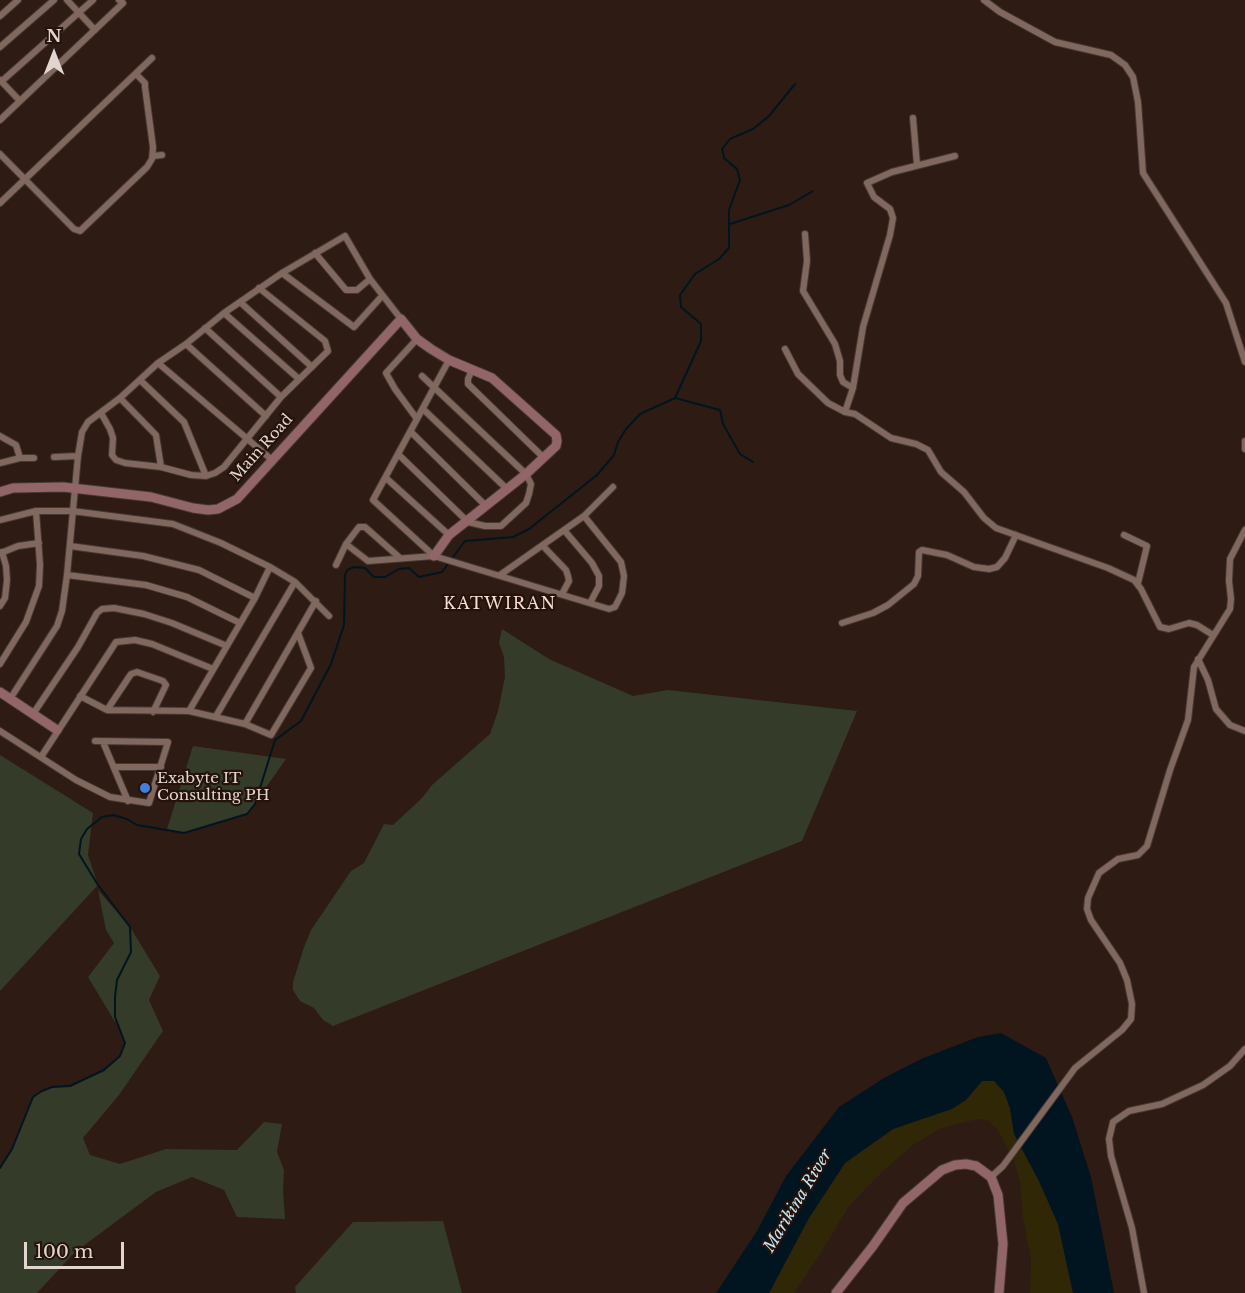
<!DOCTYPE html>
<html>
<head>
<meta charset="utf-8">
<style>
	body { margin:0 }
	#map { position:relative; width:1245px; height:1293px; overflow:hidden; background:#2e1b14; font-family:"Libre Baskerville",serif }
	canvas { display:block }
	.north { position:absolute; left:24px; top:24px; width:60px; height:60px; -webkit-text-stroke:4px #24120b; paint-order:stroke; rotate:0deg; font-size:16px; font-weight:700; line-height:24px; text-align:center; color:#e2d5cf }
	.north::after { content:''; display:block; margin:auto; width:21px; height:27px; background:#e2d5cf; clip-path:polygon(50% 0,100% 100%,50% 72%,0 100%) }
	.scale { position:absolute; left:24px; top:1242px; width:100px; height:27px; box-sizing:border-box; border:3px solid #e2d5cf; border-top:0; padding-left:8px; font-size:18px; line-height:21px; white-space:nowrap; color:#e2d5cf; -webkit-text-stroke:4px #24120b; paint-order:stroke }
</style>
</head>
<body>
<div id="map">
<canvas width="1245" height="1293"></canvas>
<div class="north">N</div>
<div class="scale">100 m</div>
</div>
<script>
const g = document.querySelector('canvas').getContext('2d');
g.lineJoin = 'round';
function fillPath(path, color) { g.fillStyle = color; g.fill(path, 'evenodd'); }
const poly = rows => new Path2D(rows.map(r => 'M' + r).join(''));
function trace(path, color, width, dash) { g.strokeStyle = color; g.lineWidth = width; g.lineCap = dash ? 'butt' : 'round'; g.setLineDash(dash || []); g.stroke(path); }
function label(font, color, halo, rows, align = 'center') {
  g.font = font + ' "Libre Baskerville",serif'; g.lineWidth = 4.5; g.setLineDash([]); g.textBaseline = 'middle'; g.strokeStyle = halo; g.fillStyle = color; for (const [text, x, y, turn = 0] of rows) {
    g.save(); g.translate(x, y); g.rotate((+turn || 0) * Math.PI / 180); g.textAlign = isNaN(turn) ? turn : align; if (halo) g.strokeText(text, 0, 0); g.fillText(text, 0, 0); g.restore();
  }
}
fillPath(poly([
	[502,629,549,659,633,696,668,690,857,711,802,841,333,1026,323,1020,314,1008,300,1001,293,990,293,982,304,947,311,930,351,871,364,863,384,824,393,825,422,798,432,785,490,734,498,711,505,677,504,657,499,643],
	[193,746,286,759,247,814,184,833,167,829],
	[0,755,93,813,88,855,98,885,0,991],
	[98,890,130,927,160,976,149,1000,163,1031,119,1095,83,1138,90,1155,120,1164,166,1149,237,1150,264,1122,282,1124,277,1152,284,1170,283,1190,285,1219,237,1217,224,1190,192,1177,156,1192,75,1252,37,1293,0,1293,0,1168,12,1149,29,1105,33,1097,42,1091,52,1087,70,1086,104,1070,120,1056,125,1043,116,1018,115,1022,88,977,114,943,106,930],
	[443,1221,462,1293,296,1293,295,1287,353,1222]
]), '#343b28');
fillPath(poly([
	[982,1081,994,1081,1004,1092,1010,1108,1014,1134,1039,1181,1058,1224,1073,1293,1030,1293,1031,1260,1023,1218,1020,1183,1014,1160,997,1129,989,1121,978,1119,941,1128,913,1145,879,1175,849,1206,820,1254,794,1293,769,1293,809,1218,845,1163,893,1129,966,1100]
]), '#2f2706');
fillPath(poly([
	[1001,1033,1046,1058,1072,1117,1091,1177,1114,1293,1073,1293,1058,1224,1039,1181,1014,1134,1010,1108,1004,1092,994,1081,982,1081,966,1100,952,1109,893,1129,845,1163,809,1218,769,1293,716,1293,757,1231,786,1176,839,1107,884,1078,921,1059,978,1037]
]), '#001520');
trace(poly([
	[730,224,789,205,813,191],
	[675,398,720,410,723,424,740,454,753,462],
	[0,1168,12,1149,33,1097,42,1091,52,1087,70,1086,104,1070,120,1056,125,1043,115,1017,115,997,117,980,131,952,130,927,98,885,79,854,81,839,87,829,102,817,113,815,127,819,137,825,184,833,247,814,255,804,275,740,301,721,331,664,344,625,345,575,347,570,354,567,365,568,374,577,385,577,399,569,409,568,419,577,442,572,465,541,513,537,529,529,597,475,614,455,618,442,626,429,640,414,675,398,701,341,701,324,681,307,680,295,695,274,719,259,729,248,729,210,740,180,737,169,724,158,722,149,730,139,753,129,769,116,795,84]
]), '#001520', 2);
const street = poly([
	[67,0,95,30],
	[984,0,1000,12,1055,42,1111,55,1125,65,1133,77,1138,102,1143,173,1226,303,1245,362],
	[0,16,18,0],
	[0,47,54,0],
	[0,80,20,101],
	[2,81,93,0],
	[913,118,917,165],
	[0,120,123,3,119,0],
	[0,154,74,229,80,231,147,167,152,159,153,147,145,87,145,83,136,74],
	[153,156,162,155],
	[0,203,152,58],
	[805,234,807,261,803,291,835,344,840,361,840,375,843,382,853,388],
	[315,253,346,290,357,290,370,279],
	[282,273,354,327,382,296],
	[240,302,312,367],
	[224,313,299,379],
	[205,328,281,397],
	[186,344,266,416],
	[785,349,798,374,828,403,845,412,855,414,891,438,916,444,928,450,941,472,964,492,984,518,996,528,1108,568,1134,580,1141,589,1160,627,1169,629,1189,623,1197,625,1213,635],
	[158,363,271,459],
	[472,370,468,379,468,384,544,458],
	[140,380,184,422,206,476],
	[120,398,156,435,161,467],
	[423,409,507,489],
	[845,412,853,388,863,327,890,235,893,218,890,209,874,197,867,183,892,172,955,156],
	[101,413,110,429,113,438,112,455,116,460,125,463,161,467,191,475,206,476,215,473,224,467,281,397,328,351,325,341,259,288],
	[417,419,395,389,386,373,417,339],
	[411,432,486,506],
	[0,436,16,445,20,458],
	[1245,441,1245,449],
	[399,455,468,522,485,526,501,526,526,503,529,494,531,484,526,474,422,376],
	[54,457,78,456],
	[0,463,20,458,34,458],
	[386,478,449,535],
	[0,520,36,511,72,511,173,524,221,543,270,567,295,582,329,616],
	[564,530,592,563,599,576,599,586,590,603],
	[1124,535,1147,546,1138,583],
	[346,544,368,561,434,556,609,609,615,607,622,593,624,576,621,562,584,516],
	[70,546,143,556,199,570,255,598],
	[543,546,566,570,568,576,569,581,562,594],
	[1,553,18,546,39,543],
	[434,556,373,500,449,360],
	[336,565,346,544,359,527,365,527,400,558],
	[67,575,146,585,187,597,240,623],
	[500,575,584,516,613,487],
	[0,606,5,598,7,580,6,566,2,552],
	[842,623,873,613,888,605,914,584,918,576,919,552,922,550,947,555,974,567,989,569,997,567,1005,558,1016,535],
	[1198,659,1208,680,1216,709,1230,725,1245,731],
	[0,664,26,622,39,586,40,565,36,511],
	[80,696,107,710,189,711,245,724,271,735,311,668,298,633],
	[10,699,57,626,62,611,67,575,78,456,82,432,88,422,120,398,158,363,186,344,224,313,282,273,345,236,370,279,401,319],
	[107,710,131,674,137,672,163,681,166,685,153,712],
	[189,711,255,598,270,567],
	[33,714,78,647,97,613,102,609,114,608,144,614,172,623,227,646],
	[216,716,295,582],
	[245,724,316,601],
	[0,731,76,780,110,797,149,803,168,742,95,741],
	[103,742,128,801],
	[41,757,116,642,135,640,152,644,213,669],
	[114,767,161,767],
	[991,1177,1003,1166,1075,1068,1122,1030,1131,1019,1132,1004,1127,980,1120,963,1091,920,1087,909,1088,898,1099,873,1118,859,1138,855,1147,846,1170,770,1188,720,1194,667,1230,609,1231,599,1229,581,1230,559,1245,530],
	[1144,1293,1132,1228,1111,1156,1109,1139,1113,1122,1129,1111,1162,1104,1203,1085,1230,1066,1245,1049]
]);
const secondary = poly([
	[0,492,13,488,63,487,151,497,193,508,208,510,218,509,237,499,401,319,417,339,431,349,449,360,492,378,556,435,557,441,556,446,526,474,449,535,434,556],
	[0,692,57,730],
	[836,1293,873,1246,903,1203,942,1170,955,1165,966,1164,976,1166,991,1177,998,1195,1003,1244,999,1293]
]);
trace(street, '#463833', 8);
trace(secondary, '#463833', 11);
trace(street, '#80685f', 6);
trace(secondary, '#926668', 9);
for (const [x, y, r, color] of [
	[145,788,6,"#3f7fe0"]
]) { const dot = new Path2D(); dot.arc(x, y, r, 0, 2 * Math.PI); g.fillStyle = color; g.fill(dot); trace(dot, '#24120b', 2); }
label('15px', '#e2d5cf', '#24120b', [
	["Main Road",262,448,-48]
]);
label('15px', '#e2d5cf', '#24120b', [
	["Exabyte IT",157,779],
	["Consulting PH",157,796]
], 'left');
g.letterSpacing = '1.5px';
label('16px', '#f7dcd1', '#24120b', [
	["KATWIRAN",500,604]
]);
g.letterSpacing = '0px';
label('italic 16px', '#c1e7f9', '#24120b', [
	["Marikina River",798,1201,-59]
]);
</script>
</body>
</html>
